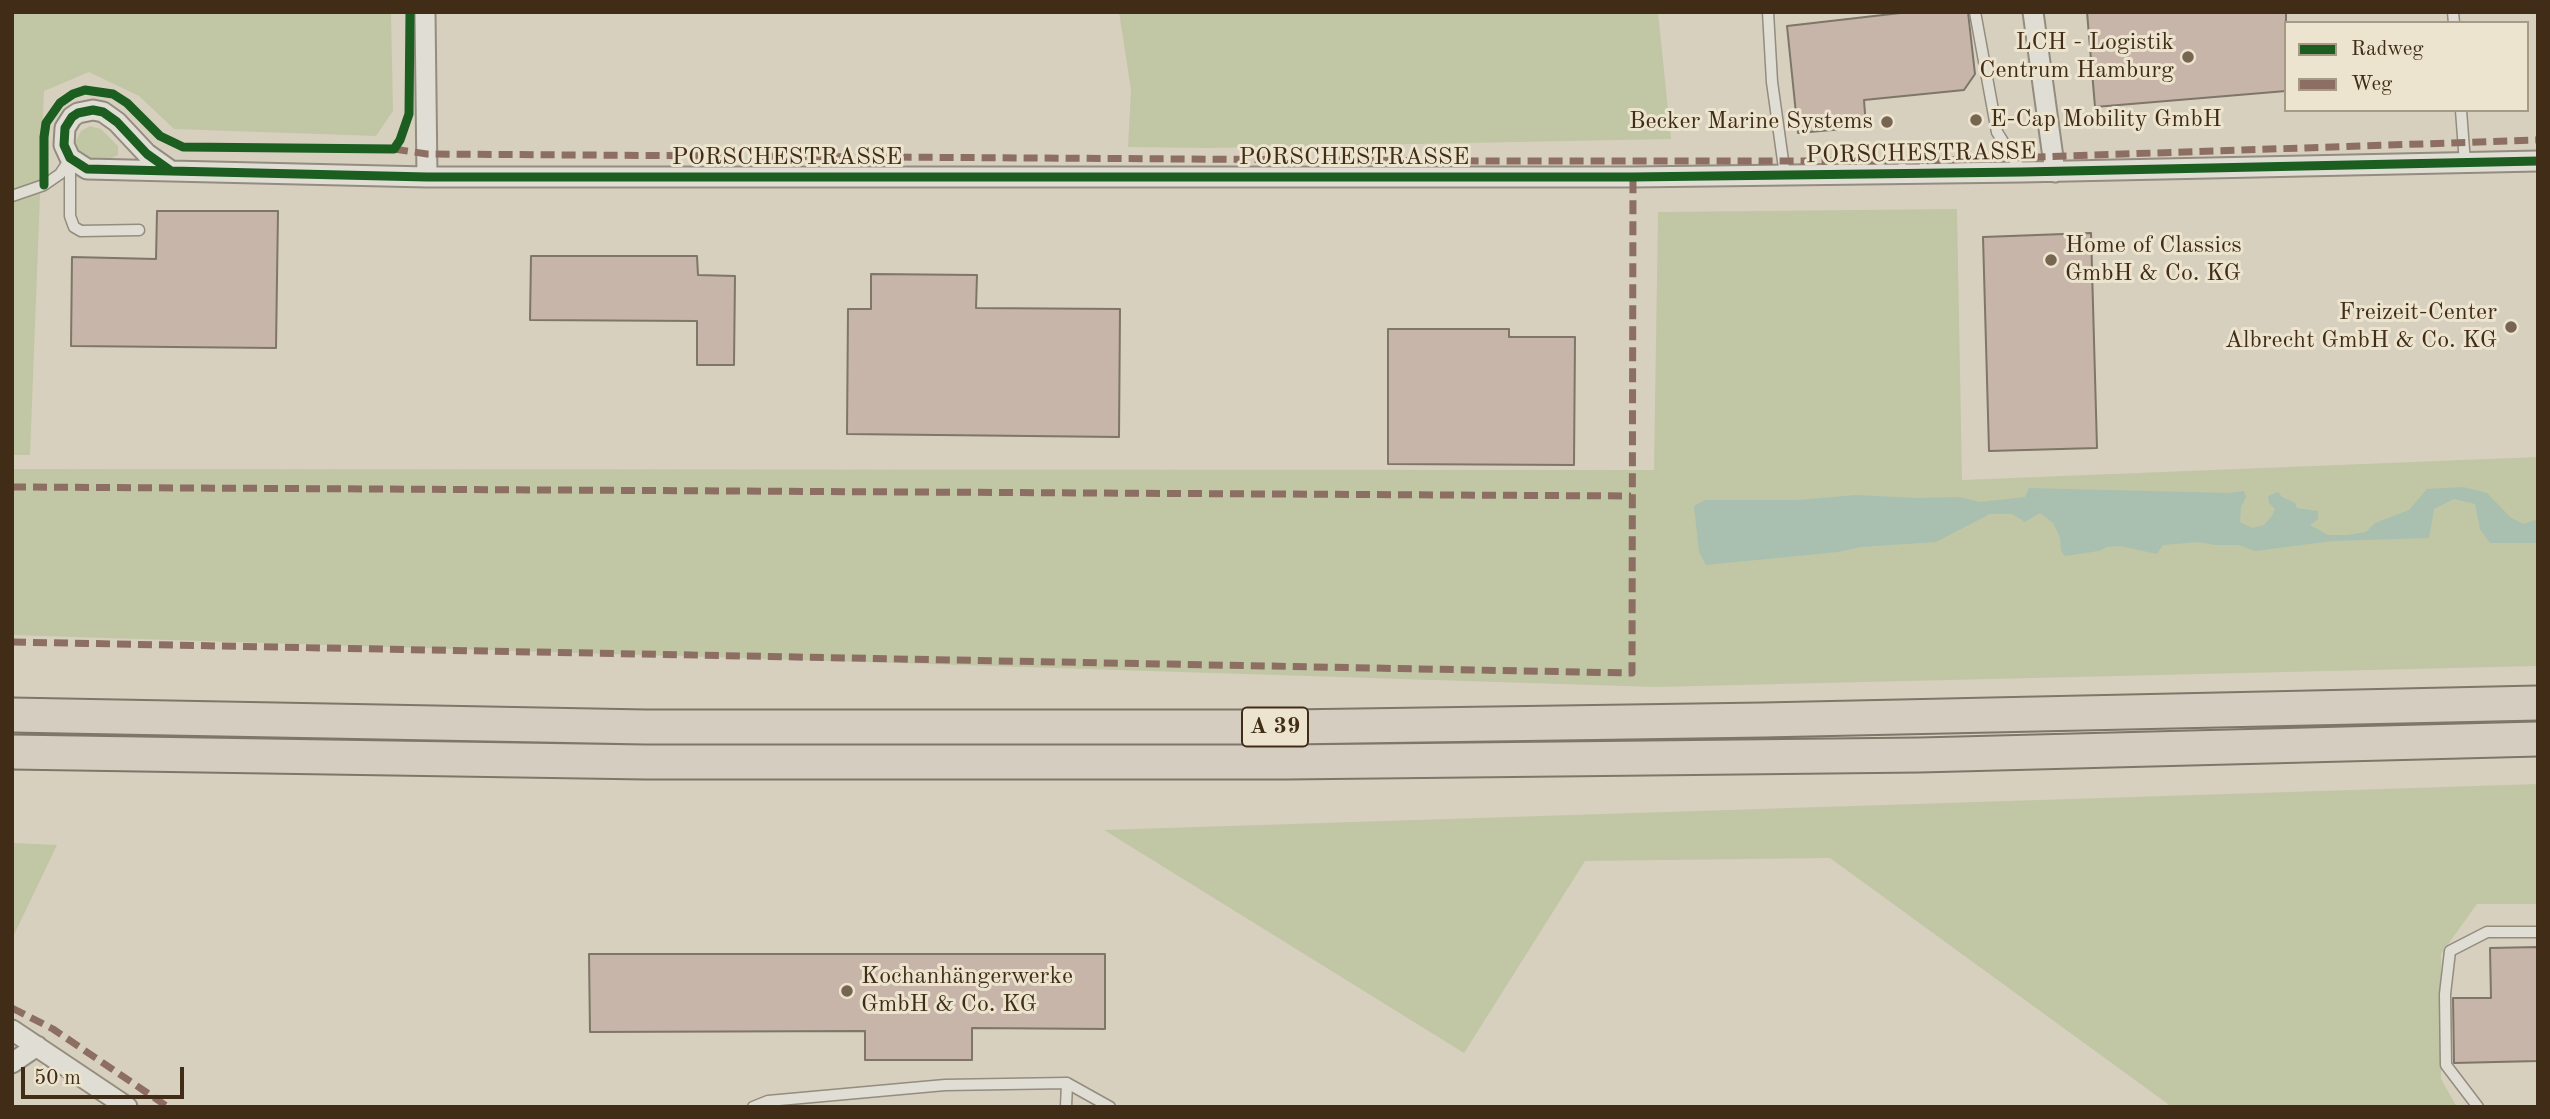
<!DOCTYPE html>
<html>
<head>
<meta charset="utf-8">
<style>
	body { margin:0 }
	#map { position:relative; width:2550px; height:1119px; overflow:hidden; background:#d8d0be; font-family:"Old Standard TT",serif }
	canvas { display:block }
	.frame { position:absolute; inset:0; border:14px solid #402c17; pointer-events:none }
	.legend { position:absolute; left:2284px; top:21px; width:245px; height:91px; box-sizing:border-box; background:#ece4ce; border:2px solid #a79a85; margin:0; padding:9px 12px; list-style:none; font-size:21px; color:#402c17 }
	.legend li { display:flex; align-items:center; gap:14px; height:35px }
	.legend b { width:35px; border:2px solid #a79a85 }
	.scale { position:absolute; left:21px; top:1067px; width:163px; height:32px; box-sizing:border-box; border:4px solid #402c17; border-top:0; padding-left:9px; font-size:21px; line-height:24px; white-space:nowrap; color:#402c17; -webkit-text-stroke:5px #ece4ce; paint-order:stroke }
</style>
</head>
<body>
<div id="map">
<canvas width="2550" height="1119"></canvas>
<div class="frame"></div>
<ul class="legend">
<li><b style="height:9px;background:#1b5e20"></b>Radweg</li>
<li><b style="height:9px;background:#8d6e63"></b>Weg</li>
</ul>
<div class="scale">50 m</div>
</div>
<script>
const g = document.querySelector('canvas').getContext('2d');
g.lineJoin = 'round';
function fillPath(path, color) { g.fillStyle = color; g.fill(path, 'evenodd'); }
const poly = rows => new Path2D(rows.map(r => 'M' + r).join(''));
function trace(path, color, width, dash) { g.strokeStyle = color; g.lineWidth = width; g.lineCap = dash ? 'butt' : 'round'; g.setLineDash(dash || []); g.stroke(path); }
function label(font, color, halo, rows, align = 'center') {
  g.font = font + ' "Old Standard TT",serif'; g.lineWidth = 6; g.setLineDash([]); g.textBaseline = 'middle'; g.strokeStyle = halo; g.fillStyle = color; for (const [text, x, y, turn = 0] of rows) {
    g.save(); g.translate(x, y); g.rotate((+turn || 0) * Math.PI / 180); g.textAlign = isNaN(turn) ? turn : align; if (halo) g.strokeText(text, 0, 0); g.fillText(text, 0, 0); g.restore();
  }
}
fillPath(poly([
	[12,12,391,12,393,111,376,136,174,129,139,96,89,72,44,91,30,455,12,455],
	[1119,12,1658,12,1671,139,1208,148,1128,147,1131,90],
	[90,126,101,129,118,146,118,155,108,160,86,158,74,144,81,131],
	[1957,209,1962,480,2538,457,2538,666,1655,687,12,635,12,469,1654,470,1658,212],
	[2538,784,2538,904,2477,904,2441,954,2441,1079,2457,1107,2172,1107,1830,858,1585,861,1464,1053,1104,830],
	[12,843,57,845,12,939]
]), '#c1c6a5');
fillPath(poly([
	[2463,487,2487,493,2510,517,2523,524,2538,519,2538,543,2490,543,2480,529,2475,504,2454,499,2434,509,2429,538,2333,541,2255,551,2239,545,2214,545,2199,542,2163,545,2157,554,2120,546,2107,547,2099,551,2065,556,2061,551,2060,537,2053,523,2040,513,2025,522,2012,514,1990,514,1936,542,1861,547,1838,552,1706,565,1699,552,1694,506,1705,500,1798,500,1855,495,1918,498,1959,497,1980,502,2025,497,2029,488,2230,493,2244,491,2246,497,2241,507,2240,522,2252,528,2264,525,2272,516,2275,509,2269,503,2268,496,2278,492,2282,497,2295,503,2297,508,2318,511,2318,519,2310,525,2328,535,2347,535,2366,532,2375,523,2409,510,2427,489]
]), '#a9c0b1');
const building = poly([
	[1909,12,1968,12,1975,74,1964,90,1864,100,1866,127,1798,133,1787,26,1909,12],
	[2087,12,2286,12,2286,91,2095,107,2087,12],
	[157,211,278,211,276,348,71,346,72,257,156,259,157,211],
	[2091,233,2097,448,1989,451,1983,237,2091,233],
	[531,256,697,256,698,275,735,276,734,365,697,365,697,321,530,320,531,256],
	[871,274,977,275,976,308,1120,309,1119,437,847,434,848,309,871,309,871,274],
	[1388,329,1509,329,1509,337,1575,337,1574,465,1388,464,1388,329],
	[2538,947,2538,1061,2454,1063,2453,998,2491,998,2490,948,2538,947],
	[589,954,1105,954,1105,1029,972,1028,972,1060,865,1060,865,1031,590,1032,589,954]
]);
fillPath(building, '#c6b5a8');
trace(building, '#7d7669', 2);
const service = poly([
	[1768,12,1772,82,1785,175],
	[1975,12,1997,132,2022,172],
	[2453,12,2454,23],
	[2461,110,2465,163],
	[70,159,70,216,74,227,81,231,139,230],
	[12,196,44,185,60,174,70,159],
	[1067,1083,1110,1107],
	[753,1107,768,1101,945,1085,1067,1083,1066,1107],
	[2478,1107,2446,1065,2445,994,2450,951,2487,932,2538,932]
]);
const minor = poly([
	[425,12,427,177],
	[2033,12,2055,172],
	[171,171,147,154,117,122,103,112,93,110,78,113,72,117,65,128,64,145,70,158,87,169,171,171,427,177,1633,177,2022,172,2538,161],
	[12,1030,127,1107],
	[12,1063,37,1046]
]);
const motorway = poly([
	[12,715,646,727,1289,727,1763,720,2538,703],
	[12,752,646,762,1287,762,1920,755,2538,739]
]);
trace(service, '#938c7f', 13);
trace(minor, '#938c7f', 23);
trace(motorway, '#7d7669', 37);
trace(service, '#e0ddd4', 10);
trace(minor, '#e0ddd4', 19);
trace(motorway, '#d5cdc0', 33);
trace(poly([
	[394,149,427,154,1490,161,1918,161,2538,140],
	[12,487,1631,496],
	[12,642,1632,673,1633,177],
	[12,1008,53,1029,168,1107]
]), '#8d6e63', 7, [14, 7]);
trace(poly([
	[171,171,147,154,117,122,103,112,93,110,78,113,72,117,65,128,64,145,70,158,87,169,171,171,427,177,1633,177,2022,172,2538,161],
	[44,185,44,137,46,123,60,103,73,94,85,90,113,94,127,103,160,136,183,147,394,149,400,140,409,114,410,12]
]), '#1b5e20', 9);
for (const [x, y, r, color] of [
	[2188,57,7,"#756551"],
	[1976,120,7,"#756551"],
	[1887,122,7,"#756551"],
	[2051,260,7,"#756551"],
	[2511,327,7,"#756551"],
	[847,991,7,"#756551"]
]) { const dot = new Path2D(); dot.arc(x, y, r, 0, 2 * Math.PI); g.fillStyle = color; g.fill(dot); trace(dot, '#ece4ce', 2.5); }
for (const [x, y, w] of [
	[1275,727,66]
]) { const box = new Path2D(); box.roundRect(x - w / 2, y - 19.5, w, 39, 5); g.fillStyle = '#ece4ce'; g.fill(box); trace(box, '#402c17', 2); }
label('bold 23px', '#402c17', null, [
	["A 39",1275,727]
]);
label('24px', '#402c17', '#ece4ce', [
	["LCH - Logistik",2174,43],
	["Centrum Hamburg",2174,71],
	["E-Cap Mobility GmbH",1990,120,"left"],
	["Becker Marine Systems",1873,122],
	["Home of Classics",2065,246,"left"],
	["GmbH & Co. KG",2065,274,"left"],
	["Freizeit-Center",2497,313],
	["Albrecht GmbH & Co. KG",2497,341],
	["Kochanhängerwerke",861,977,"left"],
	["GmbH & Co. KG",861,1005,"left"]
], 'right');
label('24px', '#402c17', '#ece4ce', [
	["PORSCHESTRASSE",1921,154,-1],
	["PORSCHESTRASSE",787,158],
	["PORSCHESTRASSE",1354,158]
]);
</script>
</body>
</html>
